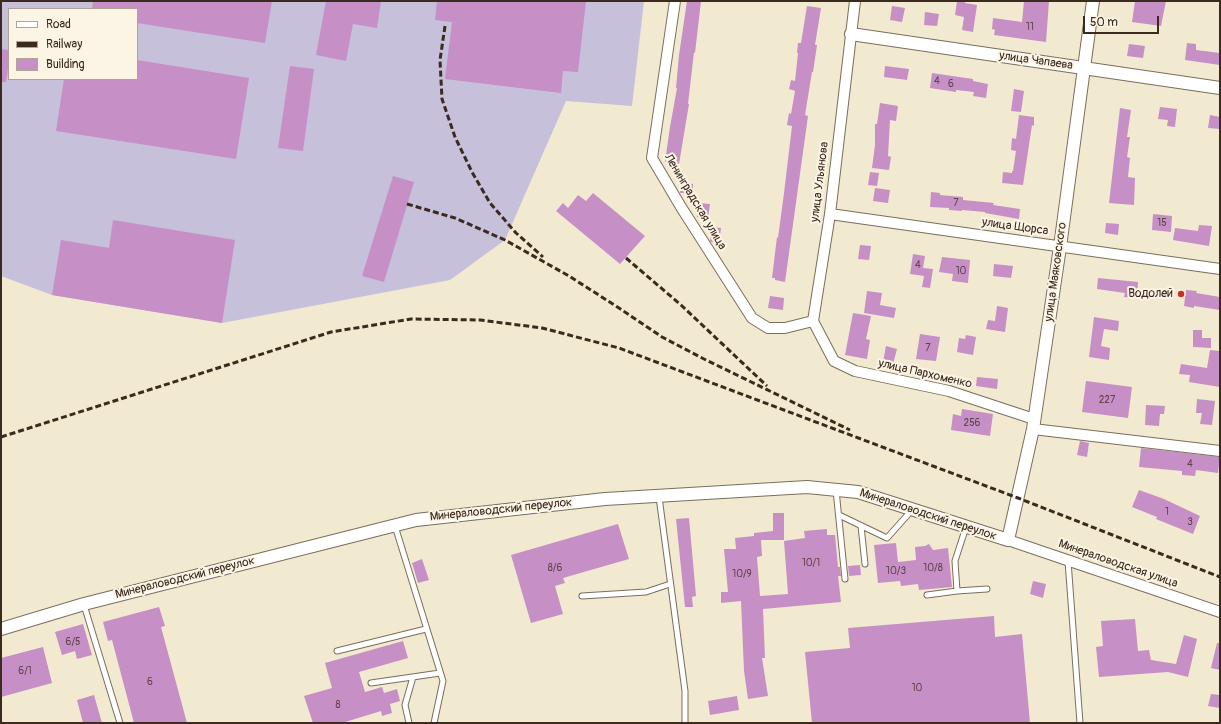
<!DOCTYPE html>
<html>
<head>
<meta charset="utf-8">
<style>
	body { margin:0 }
	#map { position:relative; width:1221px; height:724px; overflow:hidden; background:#f2ead0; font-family:Pangolin,sans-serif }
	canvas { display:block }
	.frame { position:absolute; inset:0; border:2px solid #3b2a1e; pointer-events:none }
	.legend { position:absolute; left:8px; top:8px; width:130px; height:72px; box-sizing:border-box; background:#fcf5e5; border:1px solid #afa495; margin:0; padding:5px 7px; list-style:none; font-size:12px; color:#3b2a1e }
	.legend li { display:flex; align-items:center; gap:8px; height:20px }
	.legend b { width:20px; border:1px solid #afa495 }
	.scale { position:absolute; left:1083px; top:16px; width:76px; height:18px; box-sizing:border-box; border:2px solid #3b2a1e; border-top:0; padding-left:5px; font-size:12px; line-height:14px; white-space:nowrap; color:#3b2a1e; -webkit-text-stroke:3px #fcf5e5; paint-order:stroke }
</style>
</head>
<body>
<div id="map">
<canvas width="1221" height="724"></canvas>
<div class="frame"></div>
<ul class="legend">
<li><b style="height:5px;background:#fff"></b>Road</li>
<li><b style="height:5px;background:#3b2a1e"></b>Railway</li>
<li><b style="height:11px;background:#c68fc6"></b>Building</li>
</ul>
<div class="scale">50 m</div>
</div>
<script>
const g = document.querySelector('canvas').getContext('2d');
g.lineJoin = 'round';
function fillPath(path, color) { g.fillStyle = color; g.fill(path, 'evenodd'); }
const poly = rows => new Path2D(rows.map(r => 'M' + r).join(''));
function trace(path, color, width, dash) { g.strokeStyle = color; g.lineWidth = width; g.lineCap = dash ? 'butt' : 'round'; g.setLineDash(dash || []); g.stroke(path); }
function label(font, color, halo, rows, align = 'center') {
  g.font = font + ' Pangolin,sans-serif'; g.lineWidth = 4; g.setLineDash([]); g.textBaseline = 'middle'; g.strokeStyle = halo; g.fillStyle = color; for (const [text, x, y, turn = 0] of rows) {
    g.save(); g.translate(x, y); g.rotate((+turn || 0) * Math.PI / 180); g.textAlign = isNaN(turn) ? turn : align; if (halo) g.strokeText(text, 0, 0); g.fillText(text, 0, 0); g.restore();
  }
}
fillPath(poly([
	[1,1,644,1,632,106,566,101,505,240,450,280,222,323,52,295,1,276],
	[9,9,137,9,137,79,9,79]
]), '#c6c0da');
fillPath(poly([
	[93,1,272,1,265,43,137,23,137,9,92,9],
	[326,1,381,1,377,28,353,24,346,61,316,55],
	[437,1,586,1,578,72,563,71,561,93,445,79,452,22,435,20],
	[687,1,701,1,695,53,694,52,688,104,689,104,679,164,665,162,670,127,677,88,676,88,679,55],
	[957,1,965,1,965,3,977,5,973,32,962,30,964,17,955,15],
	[1024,1,1049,1,1046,42,994,35,995,30,992,29,993,18,1022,22],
	[1135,1,1166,1,1161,26,1132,22],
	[807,6,821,8,815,45,817,45,813,72,812,72,805,115,808,116,785,282,775,280,775,278,772,278,777,237,778,238,784,193,792,126,787,125,789,113,791,114,795,91,789,89,791,80,795,81,798,53,797,53,798,43,801,43],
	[892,6,905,8,902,22,890,20],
	[925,12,939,14,937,26,924,25],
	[1187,43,1196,44,1196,50,1220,53,1220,65,1185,60],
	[1129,44,1145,46,1143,58,1127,56],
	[1,49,9,50,9,61,6,82,1,82],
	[137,60,249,78,236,159,56,131,64,79,137,79],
	[290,66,314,69,303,151,278,148],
	[885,66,909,69,907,80,884,77],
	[932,73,973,79,973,81,988,84,986,98,973,96,974,92,956,90,956,92,930,88],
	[1014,89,1024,91,1021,112,1011,111],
	[880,103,898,106,896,121,890,120,888,156,891,157,889,170,872,168,875,145,875,124,877,124],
	[1160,107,1177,109,1175,127,1167,126,1168,120,1158,119],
	[1120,108,1131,110,1127,137,1130,137,1127,157,1130,158,1128,177,1135,178,1134,205,1109,203],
	[1019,115,1034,117,1034,126,1032,125,1023,185,1002,183,1003,172,1012,173,1012,171,1013,171,1016,151,1011,150,1012,138,1016,139],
	[1210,115,1220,117,1220,129,1208,128],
	[870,172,879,173,877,186,868,185],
	[393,176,414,182,384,282,362,276],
	[681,183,693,184,693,193,680,193],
	[875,188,890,190,888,203,873,201],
	[931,192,940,193,940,195,963,197,963,200,994,203,993,205,1020,209,1019,219,985,213,985,212,962,210,962,211,949,210,949,208,930,207],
	[593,193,645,236,620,264,556,211,563,203,568,208,578,195,586,201],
	[698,203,710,204,708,219,697,217],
	[1153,214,1172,216,1171,232,1152,230],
	[113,220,235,240,222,323,52,295,61,240,109,248],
	[1106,223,1119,224,1118,235,1105,233],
	[1199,225,1212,226,1209,246,1173,240,1175,228,1198,231],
	[712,227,721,228,719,243,711,242,710,241],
	[860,245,871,246,869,260,858,259],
	[913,254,925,256,923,268,933,269,930,288,922,287,924,276,910,274],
	[942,257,970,260,968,283,952,281,953,274,939,272],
	[994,264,1013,266,1011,278,993,276],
	[1098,278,1138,282,1137,298,1124,297,1125,293,1097,289],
	[1186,290,1197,291,1196,293,1220,297,1220,310,1194,306,1194,308,1184,306],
	[867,291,882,293,880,305,896,308,894,318,864,313],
	[770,296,784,298,783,310,768,308],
	[997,306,1008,308,1005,332,986,329,988,320,995,321],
	[853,313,871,316,866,339,870,340,867,359,845,355],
	[1094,317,1119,321,1118,331,1104,329,1101,346,1110,348,1109,360,1089,357],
	[1193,330,1202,330,1202,338,1211,338,1211,348,1193,347],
	[920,334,940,337,936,361,916,359],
	[966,335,976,337,973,355,957,352,959,338,965,339],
	[886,346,897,349,893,364,883,362],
	[1210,350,1220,351,1220,387,1189,382,1190,375,1179,374,1181,364,1207,368],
	[977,377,998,379,997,389,976,386],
	[1086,381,1132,387,1128,418,1082,412],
	[1197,399,1215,401,1212,425,1200,424,1202,413,1196,413],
	[1146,405,1165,406,1164,414,1160,414,1159,426,1145,425],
	[962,409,993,414,990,436,951,430,953,414,961,416],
	[1080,441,1089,443,1087,457,1077,455],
	[1141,448,1220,457,1218,473,1196,470,1195,476,1182,475,1182,471,1139,467],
	[1139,490,1164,499,1200,516,1193,534,1156,519,1157,517,1132,507],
	[773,513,784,513,784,540,761,540,762,556,757,557,760,596,788,594,784,541,805,538,804,531,827,529,827,535,835,535,838,567,840,567,841,576,838,576,841,602,763,609,765,658,762,658,768,696,748,699,744,671,741,601,721,603,721,592,728,592,724,549,736,549,735,538,754,536,754,533,773,531],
	[689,518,696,596,692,597,693,607,685,607,676,519],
	[618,524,629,559,563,578,565,583,555,586,563,614,531,623,511,555],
	[896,543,898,562,916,560,915,547,925,546,929,544,933,550,948,548,952,587,919,590,918,584,901,586,900,581,878,583,874,545],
	[422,559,429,580,418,583,412,563],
	[860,565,861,575,849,576,848,566],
	[1033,581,1046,584,1043,598,1030,594],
	[159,607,165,626,161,627,187,723,134,723,112,640,108,641,103,622],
	[994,616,995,637,1022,634,1030,723,812,723,805,652,850,648,848,628],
	[1135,619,1138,651,1149,650,1151,660,1176,664,1184,635,1197,639,1188,677,1168,672,1099,677,1096,647,1103,646,1101,621],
	[83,624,92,655,77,659,75,651,62,655,55,632],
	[403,641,408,658,359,672,365,692,382,687,384,693,397,689,400,701,390,704,392,713,382,716,381,711,342,723,313,723,304,696,332,688,325,663],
	[1217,643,1220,643,1220,670,1211,668],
	[43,647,52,683,1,697,1,658],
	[1211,694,1220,695,1220,708,1208,706],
	[94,695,102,723,83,723,77,700],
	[737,696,739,710,710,715,708,701]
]), '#c68fc6');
const service = poly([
	[836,490,845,579],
	[659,497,685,691,685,723],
	[839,515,887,538,912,510],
	[395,526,443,681,434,723],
	[861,526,865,564],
	[1068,561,1080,723],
	[957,591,987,589],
	[927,595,957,591,955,561,966,527],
	[582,596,646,592,670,584],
	[84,605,120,723],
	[337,651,426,629],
	[371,683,440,673],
	[409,723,405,705,413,677]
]);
const minor = poly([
	[675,1,652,158,681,207,752,318,768,328,785,328,813,321],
	[855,1,830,214,813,321,834,361,855,371,949,391,1034,419],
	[830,214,1220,269],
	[1033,429,1220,451],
	[1008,540,1220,612]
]);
const tertiary = poly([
	[851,34,1220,88],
	[1,629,84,604,416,520,605,499,807,487,858,492,1008,540,1033,429,1060,247,1093,1]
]);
trace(service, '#7b6d5c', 7);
trace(minor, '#7b6d5c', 12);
trace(tertiary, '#7b6d5c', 14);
trace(service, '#fff', 5);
trace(minor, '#fff', 10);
trace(tertiary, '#fff', 12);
trace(poly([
	[445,26,440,60,442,99,455,137,472,172,490,203,516,233,543,257],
	[407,204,455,218,505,240,569,276,619,308,662,337,704,359,850,430],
	[626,258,681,305,767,386],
	[1,437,331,332,411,319,480,320,542,328,619,348,1018,498,1220,577]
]), '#3b2a1e', 3, [6, 3]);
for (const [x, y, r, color] of [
	[1181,294,4,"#c8321e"]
]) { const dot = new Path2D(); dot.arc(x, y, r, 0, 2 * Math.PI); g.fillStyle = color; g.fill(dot); trace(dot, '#fcf5e5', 1.5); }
label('10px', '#5e4348', null, [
	["11",1030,27],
	["4",937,81],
	["6",951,84],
	["7",956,203],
	["15",1162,223],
	["4",918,265],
	["10",961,271],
	["7",928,348],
	["227",1107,400],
	["256",972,423],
	["4",1190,464],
	["1",1167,512],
	["3",1190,522],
	["10/1",811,563],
	["8/6",555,568],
	["10/8",933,568],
	["10/3",896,571],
	["10/9",742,574],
	["6/5",73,642],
	["6/1",25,671],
	["6",150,682],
	["10",917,688],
	["8",338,705]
]);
label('12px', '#3b2a1e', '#fcf5e5', [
	["улица Чапаева",1036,61,8],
	["улица Ульянова",820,182,-83],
	["Ленинградская улица",695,202,59],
	["улица Щорса",1015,227,8],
	["улица Маяковского",1056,272,-82],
	["улица Пархоменко",925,374,13],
	["Минераловодский переулок",501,510,-6],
	["Минераловодский переулок",928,515,18],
	["Минераловодская улица",1118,564,19],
	["Минераловодский переулок",185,578,-14]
]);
label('12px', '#3b2a1e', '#fcf5e5', [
	["Водолей",1173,294]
], 'right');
</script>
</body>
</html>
